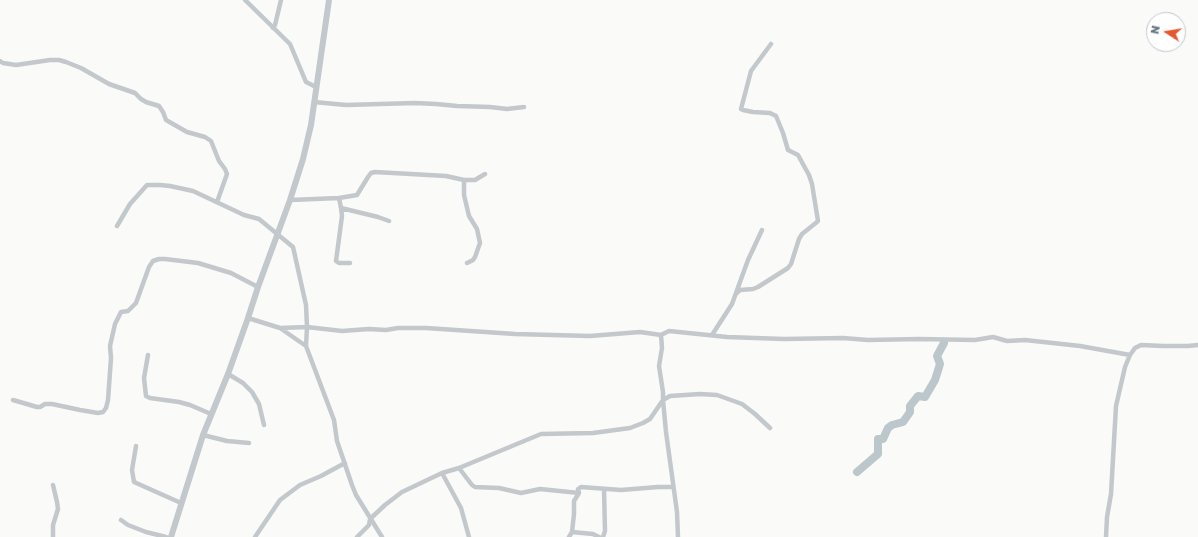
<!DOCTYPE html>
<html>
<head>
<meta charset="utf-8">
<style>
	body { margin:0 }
	#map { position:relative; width:1198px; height:537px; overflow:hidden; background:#fafaf8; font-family:"Golos Text",sans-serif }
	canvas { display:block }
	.north { position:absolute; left:1146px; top:12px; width:40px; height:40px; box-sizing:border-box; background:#fff; border:1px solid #c1c8cd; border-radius:50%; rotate:282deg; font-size:11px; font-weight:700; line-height:16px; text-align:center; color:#657683 }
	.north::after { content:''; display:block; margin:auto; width:14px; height:18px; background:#e4572e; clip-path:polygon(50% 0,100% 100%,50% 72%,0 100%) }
</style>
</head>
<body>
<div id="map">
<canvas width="1198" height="537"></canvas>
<div class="north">N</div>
</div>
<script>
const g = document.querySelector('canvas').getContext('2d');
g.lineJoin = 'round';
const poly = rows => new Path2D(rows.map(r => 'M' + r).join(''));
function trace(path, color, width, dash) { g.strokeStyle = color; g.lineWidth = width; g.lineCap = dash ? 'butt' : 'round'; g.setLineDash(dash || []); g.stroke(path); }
trace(poly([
	[857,472,878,454,878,439,883,439,888,428,892,425,903,422,910,412,910,406,918,396,925,397,935,380,940,364,937,356,944,343]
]), '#bbc7cb', 8);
trace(poly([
	[245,0,290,44,306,82,316,87],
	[273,28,275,25,281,0],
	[0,61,3,63,16,65,50,60,59,60,66,62,81,68,109,84,135,93,141,99,146,102,159,106,163,112,166,120,187,132,205,137,211,141,219,161,225,169,227,174,217,202],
	[314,102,346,105,415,103,436,104,457,106,490,107,507,109,524,107],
	[464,180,464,195,469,216,477,229,480,243,475,257,473,260,467,263],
	[339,198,341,208,378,217,389,221],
	[290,200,339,198,357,195,368,177,371,173,375,172,446,176,464,180,475,180,485,174],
	[341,208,342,216,336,261,339,263,350,263],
	[117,226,130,204,147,185,160,185,170,186,193,191,244,215,259,219,293,247,306,305,307,327,306,346,334,420,337,441,352,485,356,495,382,537],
	[736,294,740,290,753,289,758,287,788,268,791,264,799,239,802,234,817,222,818,221,812,184,809,175,798,155,788,150,783,133,776,116,770,113,753,112,743,110,741,109,751,71,771,44],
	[248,318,280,328,306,346],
	[280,328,307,327,342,331,369,329,386,330,398,328,426,328,515,334,590,336,640,332,661,335,669,331,727,337,784,339,843,338,868,340,919,339,975,340,993,337,1007,341,1025,340,1080,346,1130,355],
	[661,335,662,348,659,366,663,392,663,400,666,432,677,512,678,537],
	[712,335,732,304,748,260,762,230],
	[148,355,144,378,146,396,150,398,179,402,190,405,211,414],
	[228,374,243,383,252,392,259,404,264,425],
	[13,400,37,407,40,407,45,404,52,404,80,410,98,413,103,412,106,408,108,400,111,358,110,346,115,324,121,312,128,311,136,303,149,267,153,261,159,259,165,259,198,263,231,273,258,287],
	[203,435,227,441,249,443],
	[136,446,132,470,134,482,181,503],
	[459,468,472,485,475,487,499,488,521,493,540,489,579,493],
	[442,473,461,508,469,537],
	[53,485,57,502,58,509,53,525,53,537],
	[121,520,128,525,146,532,166,537],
	[572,532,593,534,599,537],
	[255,537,280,500,300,485,321,476,345,463],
	[357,537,369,525,370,519,385,505,402,492,442,473,459,468,541,434,593,433,630,428,643,423,650,419,663,400,670,396,700,394,717,395,742,404,755,414,770,428],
	[569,537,572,532,574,514,574,501,579,493,578,489,581,487,621,490,658,487,673,487],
	[603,537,605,531,604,489],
	[1106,537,1107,517,1111,494,1116,406,1125,367,1130,355,1135,348,1141,345,1163,346,1188,346,1198,345]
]), '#c3c8cc', 4.5);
trace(poly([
	[171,537,203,435,228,374,248,318,258,287,290,200,303,159,311,125,329,0]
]), '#c3c8cc', 6);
</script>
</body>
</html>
